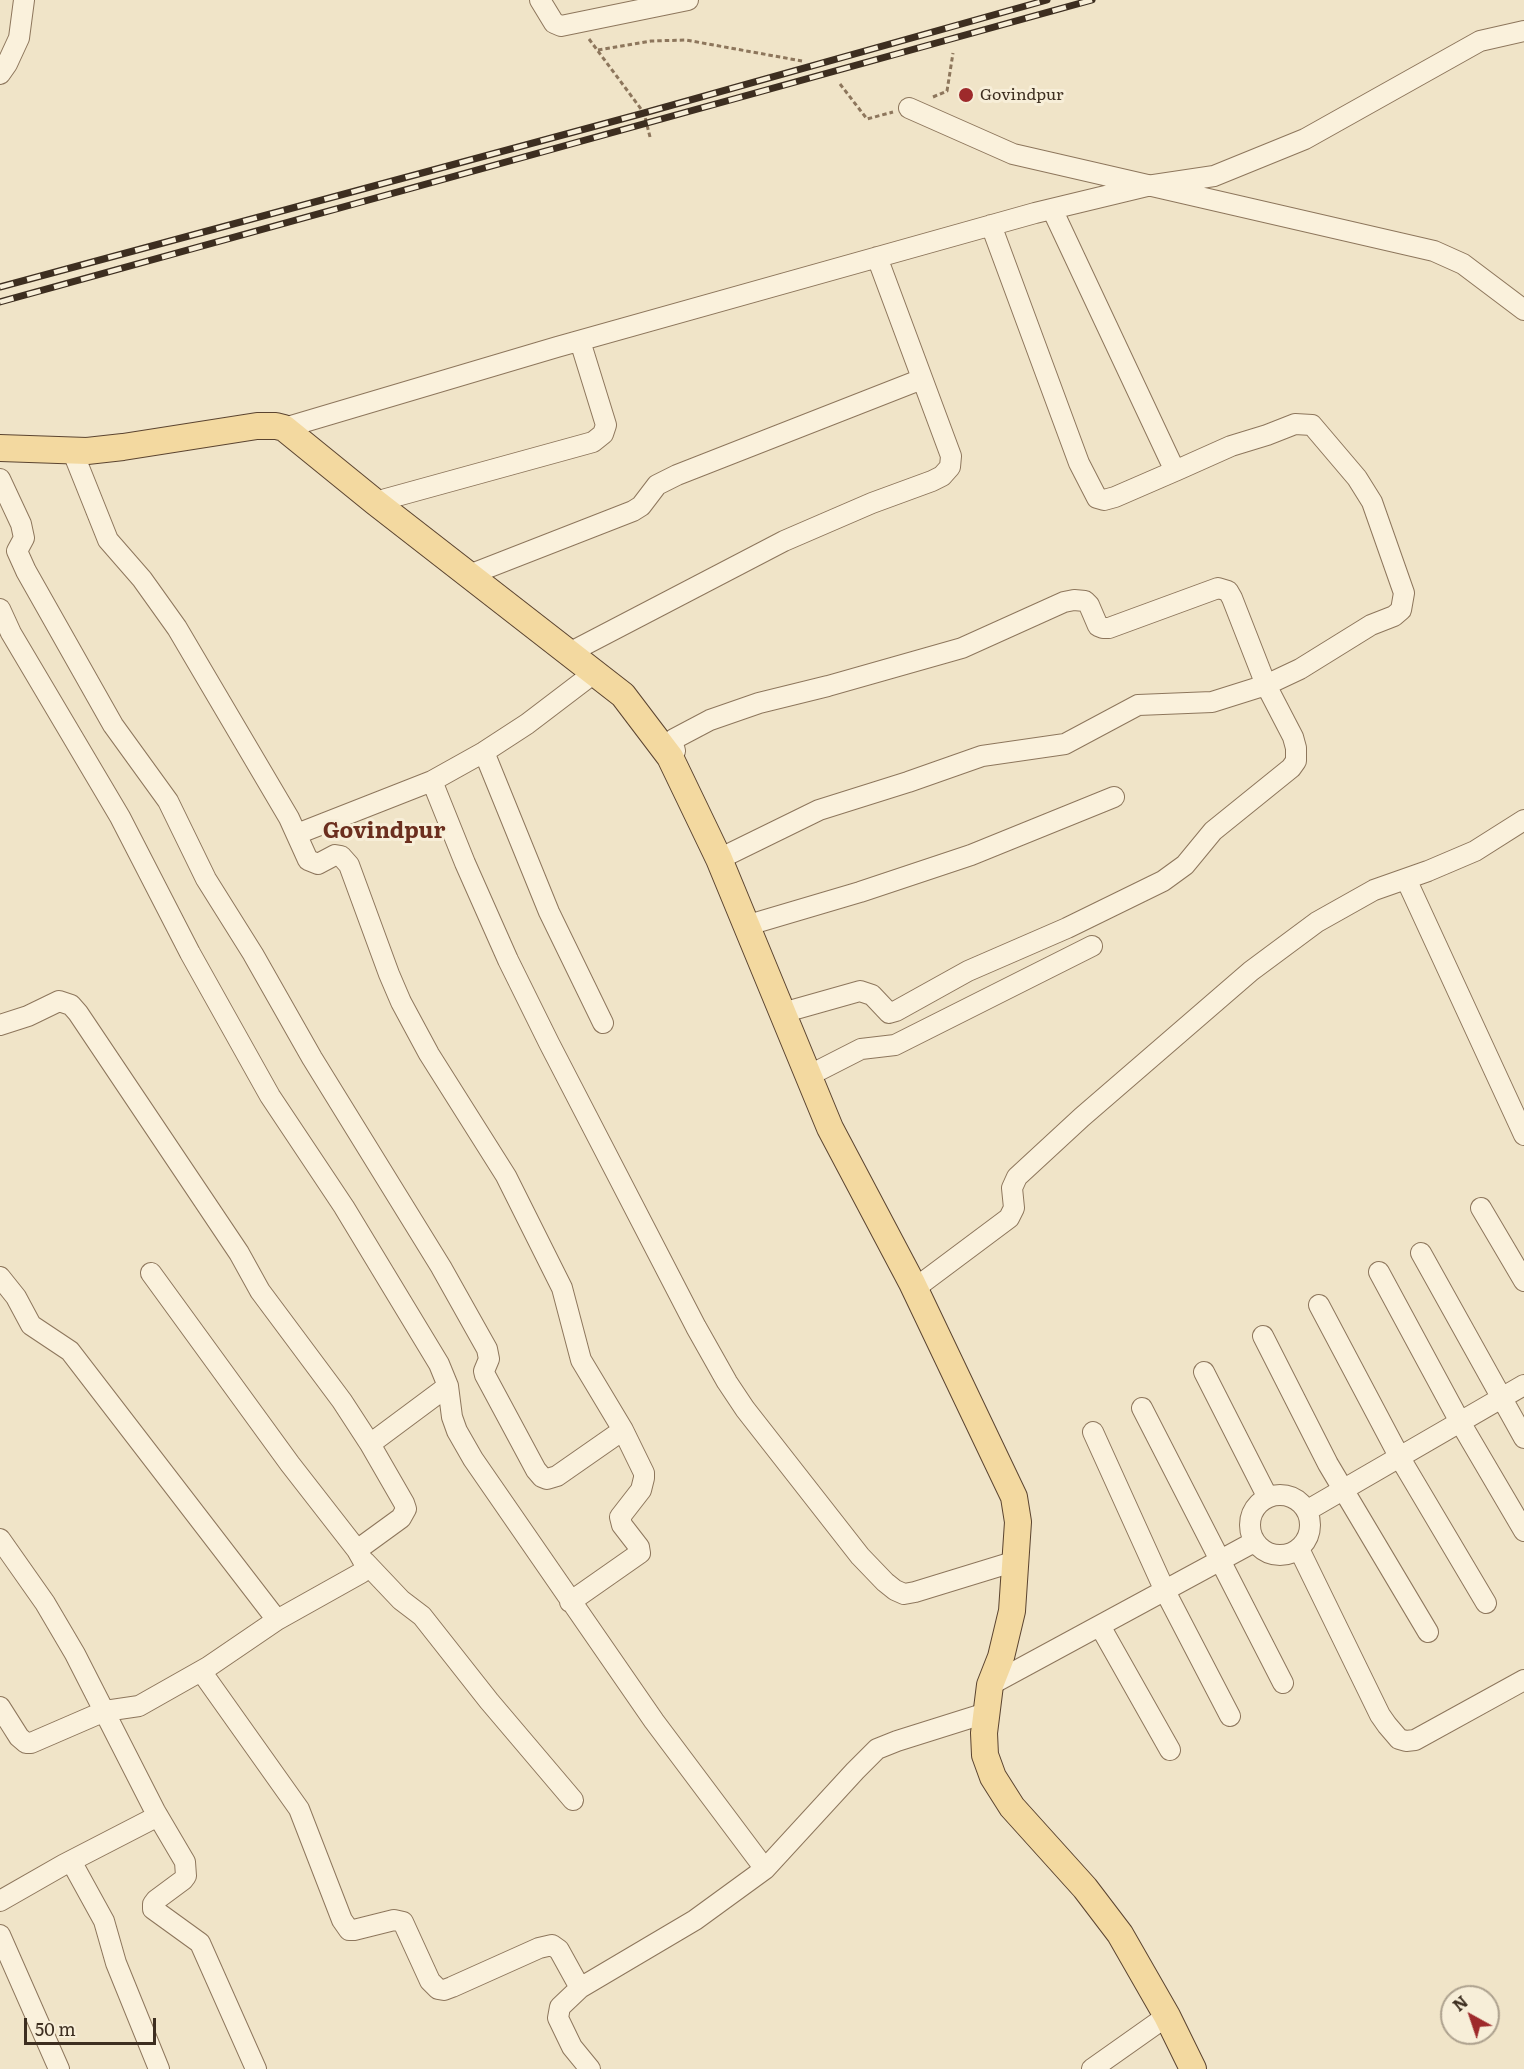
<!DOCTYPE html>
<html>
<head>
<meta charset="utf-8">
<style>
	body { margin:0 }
	#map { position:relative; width:1524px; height:2069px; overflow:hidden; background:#f0e4c8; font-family:Literata,serif }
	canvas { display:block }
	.north { position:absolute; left:1440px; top:1985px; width:60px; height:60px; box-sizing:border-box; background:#f7eed8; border:2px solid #ada18e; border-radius:50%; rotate:320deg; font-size:16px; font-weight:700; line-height:24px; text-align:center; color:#3d2e20 }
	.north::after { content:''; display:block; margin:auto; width:21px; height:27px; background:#9e2a2b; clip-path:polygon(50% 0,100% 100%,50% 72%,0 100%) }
	.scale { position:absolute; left:24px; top:2018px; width:132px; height:27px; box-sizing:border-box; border:3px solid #3d2e20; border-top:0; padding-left:8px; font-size:18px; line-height:21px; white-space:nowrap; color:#3d2e20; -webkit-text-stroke:4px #f7eed8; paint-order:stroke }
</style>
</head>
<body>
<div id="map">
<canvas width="1524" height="2069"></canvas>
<div class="north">N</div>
<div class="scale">50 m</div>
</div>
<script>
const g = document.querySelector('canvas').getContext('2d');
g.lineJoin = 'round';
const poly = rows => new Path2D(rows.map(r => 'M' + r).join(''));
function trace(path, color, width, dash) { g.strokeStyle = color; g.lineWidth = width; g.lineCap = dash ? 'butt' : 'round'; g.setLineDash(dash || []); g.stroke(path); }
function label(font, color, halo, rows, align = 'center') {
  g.font = font + ' Literata,serif'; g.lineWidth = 6; g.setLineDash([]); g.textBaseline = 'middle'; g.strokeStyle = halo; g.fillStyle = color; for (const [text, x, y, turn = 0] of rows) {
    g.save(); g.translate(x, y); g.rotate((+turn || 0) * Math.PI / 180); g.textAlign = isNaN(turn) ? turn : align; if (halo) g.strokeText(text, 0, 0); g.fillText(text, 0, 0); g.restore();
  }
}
const minor = poly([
	[540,0,554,23,561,26,688,0],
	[0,74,7,64,19,38,24,0],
	[909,108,1013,154,1434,251,1463,264,1524,310],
	[991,225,1079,463,1097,498,1104,500,1115,497,1175,471],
	[284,428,557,347,1035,213,1147,186,1214,176,1305,139,1480,41,1524,31],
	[72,450,108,540,142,579,177,628,289,818,308,860,318,864,335,855,341,856,349,865,389,974,401,1002,429,1054,506,1176,562,1288,581,1360,623,1430,644,1473,644,1478,641,1490,620,1517,622,1525,639,1547,640,1553,570,1602],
	[0,479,21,524,24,538,17,551,26,571,113,725,168,801,206,879,253,954,312,1058,441,1267,487,1349,489,1359,484,1371,485,1375,536,1470,542,1477,547,1479,557,1476,623,1430],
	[375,502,593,442,603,434,606,425,580,341],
	[469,575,633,511,641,506,657,485,677,475,922,379],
	[0,609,11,633,120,817,190,953,270,1096,344,1207,439,1364,448,1386,452,1417,457,1431,473,1459,654,1721,765,1869],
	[569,653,784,541,872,503,932,481,942,476,950,467,951,456,877,257],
	[484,752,549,912,603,1023],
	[670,757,675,751,673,743,674,739,710,720,759,703,828,686,962,648,1064,602,1074,600,1085,601,1089,605,1098,626,1103,628,1109,628,1218,588,1228,591,1232,598,1266,685,1293,737,1296,748,1296,761,1291,768,1213,831,1185,865,1163,881,1067,928,968,971,896,1011,889,1013,872,995,860,991,782,1013],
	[432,781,465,863,508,960,549,1043,696,1327,727,1382,745,1409,860,1556,885,1582,895,1590,904,1594,915,1592,1016,1561],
	[297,834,432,781,484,752,527,724,594,673],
	[719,859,819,810,908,782,982,756,1065,744,1138,705,1212,702,1266,685,1300,669,1371,625,1394,616,1401,610,1404,593,1372,502,1357,478,1312,425,1295,424,1267,435,1231,446,1175,471,1052,209],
	[1406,879,1524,1135],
	[745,926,860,892,971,855,1114,797],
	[0,1025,28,1016,59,1001,71,1005,78,1013,239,1253,260,1291,342,1401,370,1444],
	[808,1076,861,1049,895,1045,1092,946],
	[1481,1208,1524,1281],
	[1421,1253,1524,1438],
	[1379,1272,1460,1422,1524,1531],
	[151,1273,290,1464,357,1550],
	[0,1277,16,1297,31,1325,70,1351,277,1620],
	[914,1289,1009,1218,1014,1208,1012,1188,1017,1177,1082,1117,1251,971,1317,922,1374,890,1428,871,1475,851,1524,820],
	[1319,1305,1400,1458,1486,1603],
	[1263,1336,1328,1464,1428,1632],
	[1204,1372,1267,1496],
	[1142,1408,1283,1683],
	[1093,1432,1165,1591,1230,1716],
	'1250 1525a30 30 0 1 1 60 0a30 30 0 1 1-60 0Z',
	[1308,1510,1524,1385],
	[0,1539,45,1603,75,1654,155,1811,185,1862,186,1876,183,1880,156,1900,153,1904,153,1909,200,1943,256,2069],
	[1299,1549,1380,1715,1387,1725,1399,1739,1406,1741,1415,1740,1524,1680],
	[365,1562,401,1600,422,1616,489,1701,573,1800],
	[1100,1626,1170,1750],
	[201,1671,299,1809,342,1920,349,1930,354,1930,394,1920,403,1922,430,1981,438,1989,444,1990,452,1987,539,1948,552,1945,559,1950,580,1988],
	[990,1685,1254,1542],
	[0,1707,19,1737,26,1743,31,1743,105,1711,139,1706,208,1667,277,1620,361,1573,366,1566,357,1550,401,1518,406,1509,404,1503,370,1444,448,1386],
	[71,1861,104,1921,116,1963,159,2069],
	[0,1901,63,1865,158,1816],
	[0,1935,59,2069],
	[590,2069,572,2047,558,2018,560,2007,580,1988,695,1920,765,1869,855,1771,877,1749,897,1741,986,1713],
	[1092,2069,1167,2016]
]);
const major = poly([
	[0,448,87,451,123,447,257,426,276,426,284,428,375,502,623,695,670,757,719,859,830,1128,912,1283,1014,1497,1018,1522,1012,1611,1001,1657,990,1685,984,1733,985,1755,993,1777,1012,1807,1085,1888,1120,1934,1167,2016,1193,2069]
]);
trace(minor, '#8d765c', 22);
trace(major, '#5b4430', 28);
trace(poly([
	[589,39,644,113,650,137],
	[598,50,651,41,686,40,802,61],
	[840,84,867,119,893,112],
	[933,97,947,91,953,53]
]), '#8d765c', 3, [4.5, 3]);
trace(minor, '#faf1dc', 20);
trace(major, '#f3d9a0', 26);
const rail = poly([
	[0,287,644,113,1047,0],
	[0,302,1092,0]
]);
trace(rail, '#3d2e20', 7);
trace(rail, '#f7eed8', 4.5, [14]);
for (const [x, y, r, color] of [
	[966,95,8,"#9e2a2b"]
]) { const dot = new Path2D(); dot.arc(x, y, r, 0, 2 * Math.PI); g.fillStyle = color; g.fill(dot); trace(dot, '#f7eed8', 2); }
label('16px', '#3d2e20', '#f7eed8', [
	["Govindpur",980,95]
], 'left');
label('bold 22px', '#6b2e1e', '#f7eed8', [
	["Govindpur",384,832]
]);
</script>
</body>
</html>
